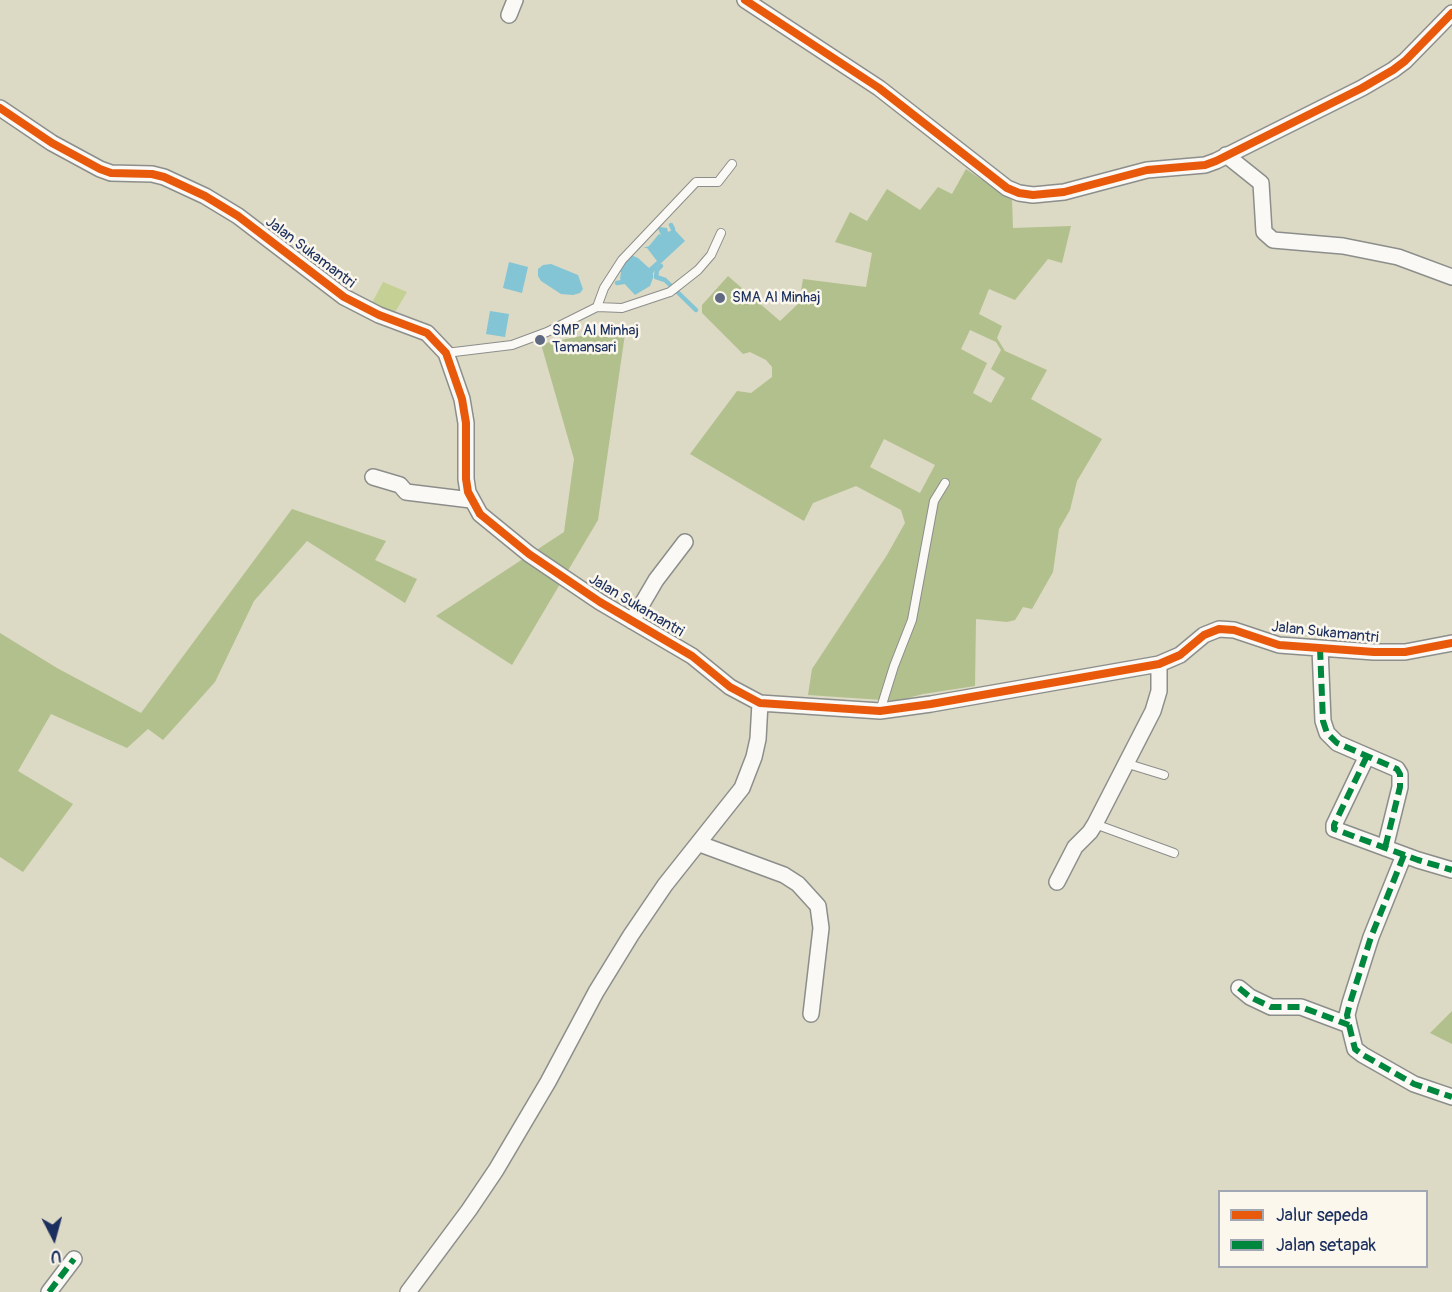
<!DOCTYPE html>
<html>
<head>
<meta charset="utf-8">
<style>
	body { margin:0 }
	#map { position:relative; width:1452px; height:1292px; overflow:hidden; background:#dcd9c4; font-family:Pangolin,sans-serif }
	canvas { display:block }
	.legend { position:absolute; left:1218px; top:1190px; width:210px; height:78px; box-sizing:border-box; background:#fbf7ec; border:2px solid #a1a7b3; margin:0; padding:8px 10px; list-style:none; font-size:18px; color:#1b2f5e }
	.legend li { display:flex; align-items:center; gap:12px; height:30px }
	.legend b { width:30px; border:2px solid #a1a7b3 }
	.north { position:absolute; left:24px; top:1208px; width:60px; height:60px; -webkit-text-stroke:4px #fbf7ec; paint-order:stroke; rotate:174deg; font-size:16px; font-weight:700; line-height:24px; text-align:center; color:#1b2f5e }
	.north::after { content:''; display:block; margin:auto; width:21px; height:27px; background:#1b2f5e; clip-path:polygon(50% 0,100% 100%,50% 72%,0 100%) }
</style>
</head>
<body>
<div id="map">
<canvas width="1452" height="1292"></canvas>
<ul class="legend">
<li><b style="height:8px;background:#e8590c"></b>Jalur sepeda</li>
<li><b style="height:8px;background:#00873e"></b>Jalan setapak</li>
</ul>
<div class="north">U</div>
</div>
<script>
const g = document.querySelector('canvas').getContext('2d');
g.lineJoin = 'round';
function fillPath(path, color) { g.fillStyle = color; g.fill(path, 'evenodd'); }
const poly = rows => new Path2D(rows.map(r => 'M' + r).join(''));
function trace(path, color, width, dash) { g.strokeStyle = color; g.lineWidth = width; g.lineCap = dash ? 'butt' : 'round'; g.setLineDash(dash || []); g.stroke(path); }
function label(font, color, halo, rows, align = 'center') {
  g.font = font + ' Pangolin,sans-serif'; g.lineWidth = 5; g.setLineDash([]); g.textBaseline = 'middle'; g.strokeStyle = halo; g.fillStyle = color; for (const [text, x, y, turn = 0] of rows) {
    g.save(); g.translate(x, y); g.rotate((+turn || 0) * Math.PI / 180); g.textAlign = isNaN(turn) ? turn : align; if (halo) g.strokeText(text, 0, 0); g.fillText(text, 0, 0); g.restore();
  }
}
fillPath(poly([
	[383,282,407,292,394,314,372,303]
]), '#c5d094');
fillPath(poly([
	[966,169,1012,200,1013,228,1071,226,1062,263,1048,259,1015,300,989,289,979,314,1002,326,997,338,1005,351,1047,370,1031,399,1102,439,1077,481,1070,510,1059,529,1053,572,1032,609,1023,607,1015,620,1007,622,976,619,975,686,923,694,897,701,808,695,812,669,887,555,905,523,901,510,856,486,813,503,804,521,690,454,737,391,751,393,772,377,772,367,766,360,750,352,743,354,702,313,702,305,728,276,780,321,799,303,803,279,866,287,872,253,835,242,850,212,867,221,887,189,920,210,938,187,952,194],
	[970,330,996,342,1001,350,991,369,1005,378,991,403,973,393,987,363,961,349],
	[884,439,935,465,920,493,870,467],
	[626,327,598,520,512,665,436,616,564,532,574,459,541,344],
	[292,509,386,541,375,560,417,579,405,603,307,541,254,601,215,682,163,740,148,729,127,748,51,714,18,771,73,804,23,872,0,857,0,633,57,668,141,713],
	[1452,1011,1452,1044,1430,1033]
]), '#b1c08d');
fillPath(poly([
	[659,225,660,227,667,228,668,232,674,229,685,241,658,266,653,273,653,278,650,286,635,295,620,279,621,272,618,272,619,267,631,255,638,258,649,268,657,261,647,248,643,248,649,246,659,234,661,235,657,227],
	[509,262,528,267,522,293,503,288],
	[551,264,578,275,583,289,580,293,573,295,561,294,541,281,538,276,538,269,543,265],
	[490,311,509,314,505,337,486,334]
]), '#83c5d5');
trace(poly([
	[671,225,673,229],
	[661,266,657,270,656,277,665,280,696,310],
	[617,283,623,282]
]), '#83c5d5', 4.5);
const lane = poly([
	[597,307,622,308,670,292,698,270,711,255,721,233],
	[446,353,512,345,547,332,597,307,604,288,622,260,696,182,718,182,732,164],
	[880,711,894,666,912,620,934,501,945,483],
	[1125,763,1164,775],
	[1095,824,1174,853]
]);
const street = poly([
	[745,0,879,88,1007,188,1019,193,1033,195,1064,192,1147,170,1205,165,1216,161,1362,88,1393,70,1405,61,1452,13],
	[509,15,515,0],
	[0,108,52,143,100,169,111,173,152,174,164,177,205,196,238,216,344,297,379,315,427,333,446,353,462,399,466,423,466,479,468,492,480,514,529,554,600,602,692,656,730,687,760,703,880,711,931,704,1159,664,1180,655,1204,635,1219,629,1234,630,1279,645,1374,652,1405,652,1452,643],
	[1226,155,1261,183,1264,232,1273,240,1343,246,1398,257,1452,277],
	[373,477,400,485,406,492,471,500],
	[632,621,656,580,685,542],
	[1320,648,1323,721,1327,733,1337,743,1397,769,1400,774,1400,787,1385,848],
	[1367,756,1334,825,1334,829,1418,860,1452,870],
	[700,844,784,875,798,884,818,906,821,928,811,1014],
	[1404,855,1371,937,1350,1003,1347,1015,1349,1025,1355,1049,1363,1055,1414,1084,1452,1097],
	[1057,882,1075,847,1090,832,1095,824,1153,711,1159,691,1159,664],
	[1239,988,1250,997,1271,1007,1301,1007,1349,1025],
	[49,1292,74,1259],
	[408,1292,469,1210,496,1170,548,1082,596,992,631,935,665,885,742,788,754,757,758,739,760,703]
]);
trace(lane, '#8c8e8b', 10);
trace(street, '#8c8e8b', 18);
trace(lane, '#faf9f6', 8);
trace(street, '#faf9f6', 15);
trace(poly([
	[1320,648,1323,721,1327,733,1337,743,1397,769,1400,774,1400,787,1385,848],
	[1367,756,1334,825,1334,829,1418,860,1452,870],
	[1404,855,1371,937,1350,1003,1347,1015,1349,1025,1355,1049,1363,1055,1414,1084,1452,1097],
	[1239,988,1250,997,1271,1007,1301,1007,1349,1025],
	[49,1292,74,1259]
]), '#00873e', 6, [12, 6]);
trace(poly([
	[745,0,879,88,1007,188,1019,193,1033,195,1064,192,1147,170,1205,165,1216,161,1362,88,1393,70,1405,61,1452,13],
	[0,108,52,143,100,169,111,173,152,174,164,177,205,196,238,216,344,297,379,315,427,333,446,353,462,399,466,423,466,479,468,492,480,514,529,554,600,602,692,656,730,687,760,703,880,711,931,704,1159,664,1180,655,1204,635,1219,629,1234,630,1279,645,1374,652,1405,652,1452,643]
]), '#e8590c', 8);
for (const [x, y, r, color] of [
	[720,298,6,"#5f6a82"],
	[540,340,6,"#5f6a82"]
]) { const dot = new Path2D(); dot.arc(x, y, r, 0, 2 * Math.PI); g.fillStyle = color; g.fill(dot); trace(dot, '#fbf7ec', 2); }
label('15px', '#1b2f5e', '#fbf7ec', [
	["Jalan Sukamantri",310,253,37],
	["Jalan Sukamantri",636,606,31],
	["Jalan Sukamantri",1325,633,6]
]);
label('15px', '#1b2f5e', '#fbf7ec', [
	["SMA Al Minhaj",732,298],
	["SMP Al Minhaj",552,331],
	["Tamansari",552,348]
], 'left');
</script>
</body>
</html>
